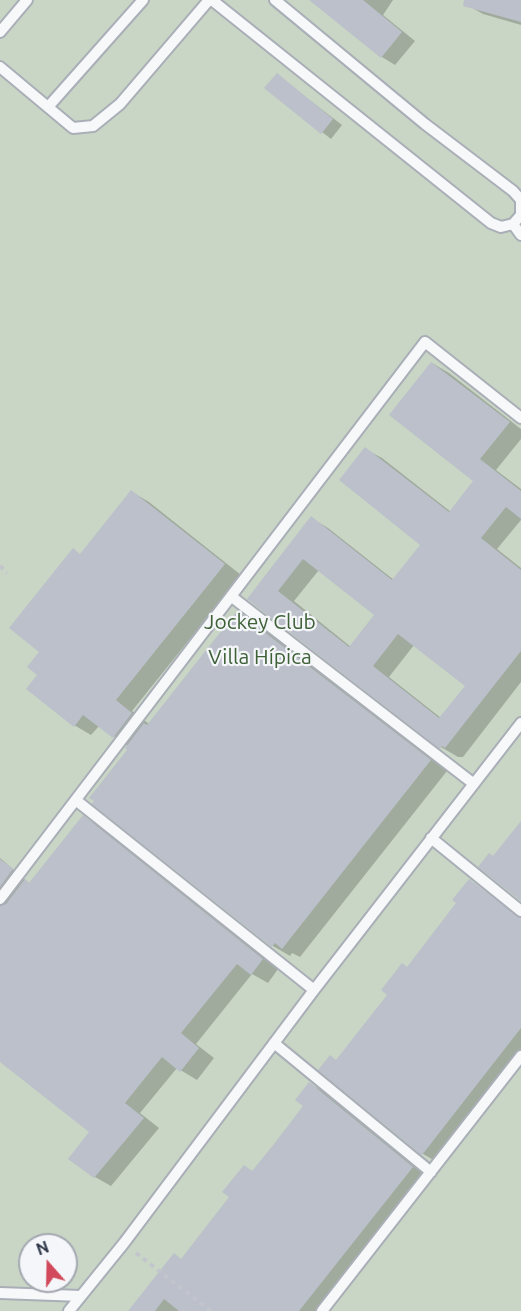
<!DOCTYPE html>
<html>
<head>
<meta charset="utf-8">
<style>
	body { margin:0 }
	#map { position:relative; width:521px; height:1311px; overflow:hidden; background:#e4e7ec; font-family:Ubuntu,sans-serif }
	canvas { display:block }
	.north { position:absolute; left:18px; top:1233px; width:60px; height:60px; box-sizing:border-box; background:#f4f6f9; border:2px solid #a4a8b1; border-radius:50%; rotate:340deg; font-size:16px; font-weight:700; line-height:24px; text-align:center; color:#2b3445 }
	.north::after { content:''; display:block; margin:auto; width:21px; height:27px; background:#d1495b; clip-path:polygon(50% 0,100% 100%,50% 72%,0 100%) }
</style>
</head>
<body>
<div id="map">
<canvas width="521" height="1311"></canvas>
<div class="north">N</div>
</div>
<script>
const g = document.querySelector('canvas').getContext('2d');
g.lineJoin = 'round';
function fillPath(path, color) { g.fillStyle = color; g.fill(path, 'evenodd'); }
const poly = rows => new Path2D(rows.map(r => 'M' + r).join(''));
function trace(path, color, width, dash) { g.strokeStyle = color; g.lineWidth = width; g.lineCap = dash ? 'butt' : 'round'; g.setLineDash(dash || []); g.stroke(path); }
function label(font, color, halo, rows, align = 'center') {
  g.font = font + ' Ubuntu,sans-serif'; g.lineWidth = 4.5; g.setLineDash([]); g.textBaseline = 'middle'; g.strokeStyle = halo; g.fillStyle = color; for (const [text, x, y, turn = 0] of rows) {
    g.save(); g.translate(x, y); g.rotate((+turn || 0) * Math.PI / 180); g.textAlign = isNaN(turn) ? turn : align; if (halo) g.strokeText(text, 0, 0); g.fillText(text, 0, 0); g.restore();
  }
}
fillPath(poly([
	[0,0,521,0,521,1311,0,1311],
	[30,1245,66,1245,66,1281,30,1281]
]), '#c9d6c5');
fillPath(poly([
	[312,0,393,0,383,15,415,41,395,65,382,57],
	[471,0,521,0,521,25,483,14,469,6],
	[277,75,342,125,331,139,266,88],
	[432,363,449,373,521,429,521,439,496,470,521,489,521,520,497,549,521,568,521,682,463,757,458,757,441,747,249,598,311,518,328,528,394,580,422,545,365,449,382,458,451,512,476,481],
	[319,570,376,615,351,647,294,601],
	[414,645,467,686,441,718,389,677],
	[132,492,149,502,241,575,132,711,149,724,238,612,255,622,447,771,300,957,292,953,290,956,273,946,94,803,129,749,128,746,99,726,91,735,74,725,39,675,41,652,81,555],
	[83,817,100,827,278,969,268,983,252,974,196,1044,214,1058,197,1080,177,1068,140,1113,159,1128,111,1186,95,1177,91,1132,0,1060,0,858,30,884],
	[470,881,521,919,521,1058,439,1163,423,1154,338,1061,458,903],
	[310,1084,326,1093,428,1177,323,1311,130,1311,182,1260,231,1196,244,1167,254,1172,305,1106]
]), '#0003');
fillPath(poly([
	[309,0,363,0,402,32,381,58],
	[464,0,521,0,521,22,463,6],
	[277,73,333,119,321,134,264,88],
	[431,362,510,422,480,459,521,491,521,519,506,507,481,538,521,570,521,651,445,748,442,746,440,749,247,599,311,516,392,580,420,545,339,480,365,447,449,512,473,481,389,415],
	[303,559,374,615,349,647,278,591],
	[398,634,465,686,439,718,373,666],
	[131,490,225,564,116,700,132,713,113,738,83,715,74,727,26,689,37,675,27,667,39,652,9,628,73,548,80,554],
	[237,611,431,760,282,949,275,943,272,947,92,804,94,801,89,798,127,750,125,748,144,723,147,725],
	[83,815,263,959,251,975,237,964,181,1033,199,1048,180,1072,162,1057,125,1103,144,1118,94,1178,68,1159,89,1132,0,1062,0,906,6,904,25,879,29,883],
	[521,821,521,901,478,867,489,853,493,856],
	[0,859,13,869,0,887],
	[469,879,521,918,521,1028,422,1155,318,1070,330,1055,336,1060,387,995,381,990,402,963,407,967,456,903,452,900],
	[309,1082,413,1167,299,1311,179,1311,164,1299,155,1311,128,1311,174,1253,181,1259,229,1197,222,1192,244,1165,252,1171,274,1144,303,1106,295,1100]
]), '#bbc0ca');
const lane = poly([
	[212,0,491,223,501,227,513,224,521,215,521,200,513,191,425,124,275,0],
	[0,32,27,0],
	[0,67,73,128,93,126,120,104,209,0],
	[48,107,143,0],
	[513,224,521,235],
	[232,597,474,784],
	[77,801,314,990],
	[431,838,521,911],
	[0,899,425,342,521,418],
	[274,1043,431,1172],
	[0,1293,81,1296],
	[69,1311,124,1243,314,990,521,723],
	[322,1311,521,1056]
]);
trace(lane, '#a9aeb7', 14);
trace(poly([
	[0,566,7,573],
	[136,1253,211,1311]
]), '#c2c5cb', 4, [4.5, 4.5]);
trace(lane, '#f7f8fa', 10);
label('21px', '#3f6138', '#f4f6f9', [
	["Jockey Club",260,622],
	["Villa Hípica",260,657]
]);
</script>
</body>
</html>
